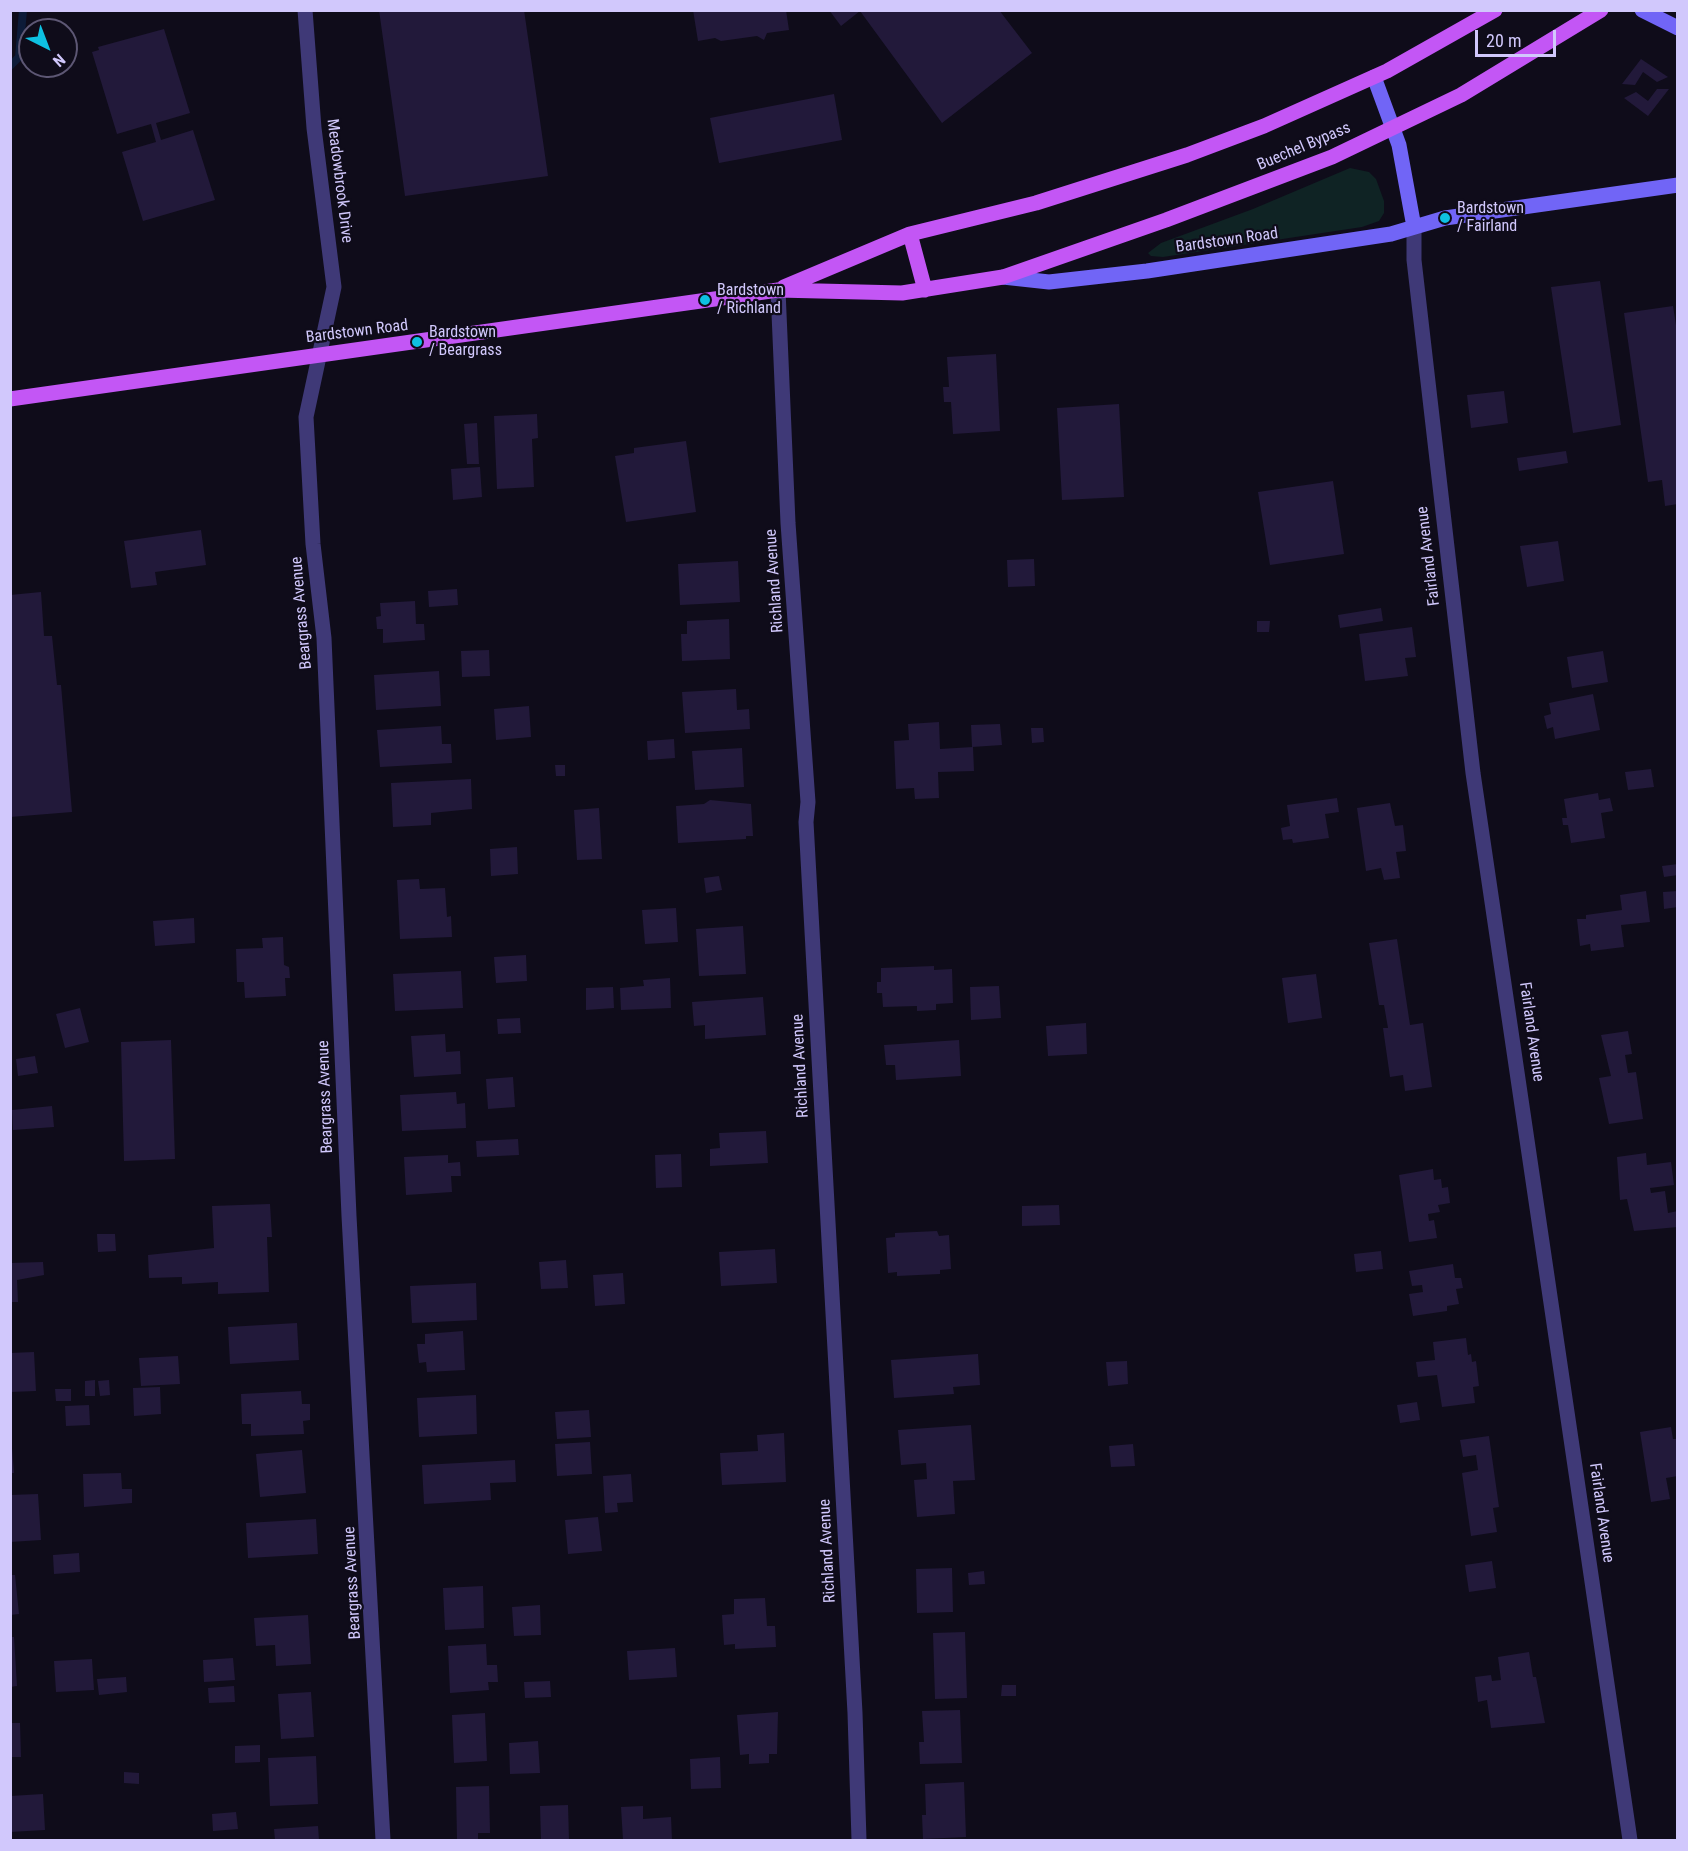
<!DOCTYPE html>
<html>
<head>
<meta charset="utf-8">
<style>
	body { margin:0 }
	#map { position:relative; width:1688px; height:1851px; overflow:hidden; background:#0f0c1a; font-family:"Roboto Condensed",sans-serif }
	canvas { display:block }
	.frame { position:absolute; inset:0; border:12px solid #d1c8fc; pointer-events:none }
	.north { position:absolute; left:18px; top:18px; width:60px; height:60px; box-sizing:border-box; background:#0f0c1a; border:2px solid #5d5774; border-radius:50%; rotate:138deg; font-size:16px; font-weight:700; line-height:24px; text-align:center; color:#d1c8fc }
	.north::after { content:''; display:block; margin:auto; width:21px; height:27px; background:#0ec1e2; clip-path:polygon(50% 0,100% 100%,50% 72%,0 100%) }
	.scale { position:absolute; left:1475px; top:30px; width:81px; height:27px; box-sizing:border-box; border:3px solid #d1c8fc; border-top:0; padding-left:8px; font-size:18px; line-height:21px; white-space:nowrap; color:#d1c8fc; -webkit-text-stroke:4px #0f0c1a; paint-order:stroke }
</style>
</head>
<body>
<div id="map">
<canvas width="1688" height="1851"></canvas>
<div class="frame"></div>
<div class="north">N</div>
<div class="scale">20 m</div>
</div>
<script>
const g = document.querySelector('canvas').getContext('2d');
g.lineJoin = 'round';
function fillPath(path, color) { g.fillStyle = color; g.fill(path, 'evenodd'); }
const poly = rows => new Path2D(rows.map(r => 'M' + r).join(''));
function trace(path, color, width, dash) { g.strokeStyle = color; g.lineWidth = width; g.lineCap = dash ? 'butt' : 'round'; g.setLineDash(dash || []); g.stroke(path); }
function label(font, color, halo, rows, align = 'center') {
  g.font = font + ' "Roboto Condensed",sans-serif'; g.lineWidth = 4.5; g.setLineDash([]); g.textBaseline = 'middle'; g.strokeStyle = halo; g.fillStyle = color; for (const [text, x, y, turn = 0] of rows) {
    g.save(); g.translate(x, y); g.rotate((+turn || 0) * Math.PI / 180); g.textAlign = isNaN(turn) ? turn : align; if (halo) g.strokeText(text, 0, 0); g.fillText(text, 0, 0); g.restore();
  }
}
fillPath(poly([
	[1350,168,1369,172,1376,179,1384,201,1384,213,1379,221,1362,227,1163,257,1151,256,1148,253,1161,243,1253,209]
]), '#0f2324');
trace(poly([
	[10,66,19,57,23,10]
]), '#0d1b38', 8);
fillPath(poly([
	[379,10,524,10,548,176,405,196],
	[693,10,786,10,789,30,767,33,764,40,757,36,721,41,715,38,698,41],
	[829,10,999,10,1032,53,942,123,860,11,841,26],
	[164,29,190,113,156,123,161,140,193,130,215,200,143,221,122,152,156,142,151,124,117,134,92,52,99,50,98,47],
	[1641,59,1668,77,1657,82,1643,72,1635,85,1622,84],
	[1657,89,1669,89,1648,116,1624,98,1636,92,1648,101],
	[834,94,842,140,719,163,710,118],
	[1600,281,1621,425,1573,433,1551,287],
	[1673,306,1678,338,1678,504,1665,506,1662,480,1648,482,1624,313],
	[996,354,1000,431,953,434,951,402,944,402,943,387,949,387,947,357],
	[1504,391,1508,423,1471,428,1467,395],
	[1119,404,1124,497,1062,500,1057,408],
	[537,414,538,438,532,439,534,487,497,489,494,416],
	[477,423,479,464,467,464,464,424],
	[686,441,696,512,626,522,615,456,634,453,634,448],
	[1566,451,1568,463,1519,471,1517,458],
	[480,467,482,497,453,500,451,469],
	[1333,481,1344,554,1270,565,1258,492],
	[201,530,206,565,155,572,157,585,131,588,124,541],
	[1558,541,1564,581,1527,587,1520,546],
	[1034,559,1035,586,1008,587,1007,560],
	[738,561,740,602,680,605,678,564],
	[457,589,458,605,429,607,428,591],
	[41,592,44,636,52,636,57,685,61,685,72,812,10,817,10,595],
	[415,601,416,624,424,624,425,640,383,643,383,629,377,629,376,617,381,616,380,603],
	[1381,608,1383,621,1340,628,1338,615],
	[729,619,730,659,682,661,681,634,687,634,687,621],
	[1257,621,1270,621,1269,632,1257,632],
	[1412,627,1416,657,1405,658,1408,676,1365,681,1359,634],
	[489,650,490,676,462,677,461,651],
	[1603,651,1608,682,1572,688,1567,657],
	[439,671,441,706,376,710,374,675],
	[736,689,737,710,749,709,750,729,685,733,682,692],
	[1593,694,1600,730,1555,739,1553,727,1547,729,1544,716,1551,714,1549,703],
	[529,706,531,737,496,740,494,709],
	[939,722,940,749,973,747,974,771,938,772,939,798,915,799,914,788,896,789,894,741,909,740,908,724],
	[1000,724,1002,745,972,747,971,725],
	[441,726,442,744,451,744,452,763,380,767,377,730],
	[1031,728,1043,728,1044,742,1032,743],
	[674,739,675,758,648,760,647,741],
	[742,748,744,787,695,790,692,751],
	[555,765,565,765,565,776,556,776],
	[1651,769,1654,787,1628,790,1625,772],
	[471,779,472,809,431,813,431,825,393,827,391,783],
	[1598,793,1599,800,1610,798,1613,811,1601,813,1605,838,1571,843,1568,825,1563,825,1562,818,1567,818,1564,799],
	[1337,798,1339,812,1325,814,1329,838,1293,843,1292,839,1283,840,1281,828,1290,826,1287,805],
	[710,800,751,804,753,836,746,836,746,839,678,843,676,806,704,804],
	[1390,803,1395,826,1403,825,1406,851,1396,852,1400,878,1384,880,1381,868,1366,871,1357,808],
	[599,808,602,859,577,860,574,810],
	[517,847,518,874,491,876,490,849],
	[1678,864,1678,875,1664,877,1662,866],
	[719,876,722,890,706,893,704,878],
	[419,879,420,889,445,888,447,917,451,916,452,937,400,939,397,880],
	[1646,891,1650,922,1621,925,1624,947,1591,951,1590,944,1580,946,1577,919,1586,919,1586,915,1622,910,1620,895],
	[1678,891,1678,907,1664,909,1663,892],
	[676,908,678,942,645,944,642,910],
	[194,918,195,943,155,946,153,921],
	[743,926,746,974,699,976,696,929],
	[283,937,284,965,289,967,290,978,285,978,286,996,245,998,244,982,237,982,236,949,263,948,262,938],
	[1397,939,1410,1025,1423,1023,1432,1087,1405,1091,1403,1075,1390,1077,1383,1028,1388,1028,1384,1005,1379,1005,1369,943],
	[526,955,527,981,496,983,494,957],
	[934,966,934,970,952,969,953,1003,936,1004,936,1010,917,1011,917,1006,883,1007,882,993,877,993,877,982,881,982,881,968],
	[461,971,463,1008,395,1011,393,974],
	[1316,974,1322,1018,1288,1023,1282,978],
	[670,978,671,1008,621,1010,620,988,644,986,643,980],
	[999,986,1001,1018,971,1020,970,987],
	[613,987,614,1008,586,1010,586,988],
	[763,997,766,1035,705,1039,705,1025,694,1026,692,1002],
	[80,1008,89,1042,65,1048,56,1014],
	[520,1018,521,1033,498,1034,497,1019],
	[1086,1023,1087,1054,1048,1056,1046,1026],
	[1628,1031,1632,1054,1625,1055,1628,1073,1636,1072,1643,1119,1609,1124,1599,1078,1611,1076,1601,1035],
	[445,1034,446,1052,460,1051,461,1074,414,1077,411,1036],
	[171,1040,175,1159,124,1161,121,1042],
	[959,1040,961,1076,896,1080,895,1065,886,1065,884,1045],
	[35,1056,38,1073,18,1076,16,1059],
	[513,1077,515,1107,488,1109,486,1079],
	[456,1092,457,1104,465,1103,466,1128,402,1131,400,1095],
	[52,1106,54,1127,13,1130,12,1110],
	[766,1131,768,1163,710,1166,710,1149,720,1148,719,1133],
	[518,1139,519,1155,477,1157,476,1141],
	[1646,1153,1647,1165,1671,1162,1674,1185,1650,1188,1651,1193,1665,1191,1668,1213,1678,1211,1678,1227,1634,1231,1627,1199,1620,1200,1617,1157],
	[681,1154,682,1187,656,1188,655,1155],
	[448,1155,448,1163,460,1162,461,1176,451,1176,452,1192,406,1195,404,1157],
	[1433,1169,1434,1180,1441,1179,1442,1188,1448,1187,1450,1203,1438,1205,1440,1212,1428,1214,1429,1221,1434,1220,1437,1238,1409,1242,1399,1175],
	[270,1204,272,1237,267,1237,269,1292,218,1294,218,1282,182,1284,182,1277,149,1278,148,1255,214,1248,212,1206],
	[1059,1205,1060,1225,1022,1226,1022,1206],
	[937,1231,939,1236,949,1235,951,1269,940,1270,940,1274,897,1276,897,1272,888,1273,886,1238,895,1237,895,1233],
	[97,1234,115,1234,116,1251,98,1252],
	[775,1249,777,1283,721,1286,719,1252],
	[1381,1251,1383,1269,1356,1272,1354,1254],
	[566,1260,568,1288,541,1289,539,1262],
	[43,1262,44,1275,17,1280,18,1302,10,1302,10,1263],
	[1453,1264,1455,1278,1461,1278,1463,1288,1456,1289,1459,1304,1447,1306,1447,1311,1413,1316,1409,1294,1423,1292,1422,1285,1412,1286,1409,1271],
	[623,1273,625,1304,595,1306,593,1275],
	[476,1283,477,1320,412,1323,410,1286],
	[297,1323,299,1360,230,1364,228,1327],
	[463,1331,465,1370,427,1372,426,1362,419,1363,417,1344,425,1344,425,1334],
	[1466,1338,1468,1355,1471,1354,1472,1362,1476,1361,1479,1386,1473,1387,1475,1403,1442,1407,1437,1375,1418,1377,1416,1362,1435,1360,1433,1342],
	[34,1352,36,1391,10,1392,10,1353],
	[978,1354,980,1385,953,1387,954,1394,894,1398,891,1360],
	[178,1356,180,1384,141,1386,139,1358],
	[1127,1361,1128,1384,1108,1386,1106,1362],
	[95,1380,95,1396,85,1396,85,1381],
	[109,1380,110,1395,100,1396,98,1381],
	[160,1387,161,1414,134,1416,133,1388],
	[55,1389,71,1389,71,1401,56,1401],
	[301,1391,302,1404,310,1404,310,1420,303,1421,304,1434,251,1436,251,1424,242,1424,241,1394],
	[476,1395,477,1434,419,1437,417,1398],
	[1417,1402,1420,1420,1400,1423,1397,1405],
	[89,1405,90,1425,66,1426,65,1406],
	[589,1410,591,1437,557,1439,555,1412],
	[10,1423,14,1473,10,1473],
	[971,1425,975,1480,953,1481,955,1514,917,1517,914,1480,927,1479,926,1463,901,1465,898,1430],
	[1671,1427,1673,1439,1678,1439,1678,1476,1666,1478,1670,1499,1651,1502,1640,1432],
	[784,1433,786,1482,722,1485,720,1453,758,1451,757,1435],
	[1489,1436,1499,1507,1493,1508,1497,1532,1471,1536,1462,1473,1478,1470,1476,1455,1463,1457,1460,1440],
	[590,1442,592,1474,557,1476,555,1444],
	[1133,1444,1135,1466,1111,1467,1109,1446],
	[302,1450,306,1493,260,1497,256,1454],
	[515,1460,516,1482,490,1483,491,1500,424,1504,422,1465],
	[121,1473,122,1489,132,1489,132,1503,84,1507,83,1474],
	[631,1474,633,1502,617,1503,618,1512,605,1513,603,1476],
	[38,1494,41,1540,10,1542,10,1495],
	[598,1517,602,1551,568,1554,565,1520],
	[316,1519,318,1554,248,1558,246,1523],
	[79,1553,80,1572,54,1574,53,1555],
	[1492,1561,1496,1588,1469,1592,1465,1565],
	[952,1568,953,1612,917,1613,916,1569],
	[984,1571,985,1584,969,1585,968,1573],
	[10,1575,15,1575,19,1614,10,1615],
	[483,1586,484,1628,445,1630,443,1588],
	[765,1598,767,1626,775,1626,776,1647,735,1649,735,1644,724,1645,722,1615,734,1614,734,1599],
	[540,1605,541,1635,514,1636,512,1607],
	[308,1615,311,1664,276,1666,275,1645,256,1646,254,1618],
	[965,1632,967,1698,935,1699,933,1633],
	[10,1637,14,1637,17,1686,10,1687],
	[486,1644,487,1665,497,1665,498,1682,488,1682,489,1690,450,1693,448,1646],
	[675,1648,677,1677,629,1680,627,1651],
	[1529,1652,1533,1677,1536,1677,1545,1723,1491,1728,1487,1700,1478,1702,1475,1677,1491,1675,1492,1681,1501,1680,1498,1657],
	[233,1658,235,1680,204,1682,203,1660],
	[92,1659,94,1690,56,1692,54,1661],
	[126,1677,127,1692,99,1695,97,1679],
	[550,1681,551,1697,525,1698,524,1682],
	[1002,1685,1016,1685,1016,1696,1001,1696],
	[234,1686,235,1702,209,1703,208,1688],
	[311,1692,314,1737,281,1739,278,1694],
	[960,1710,962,1763,920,1764,919,1742,924,1742,922,1711],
	[778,1712,777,1754,769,1754,769,1763,749,1764,749,1754,740,1755,737,1715],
	[485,1713,487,1761,454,1763,452,1715],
	[10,1723,20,1723,21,1757,10,1757],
	[538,1741,540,1773,510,1774,509,1743],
	[260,1745,260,1762,235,1763,235,1746],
	[316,1756,318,1804,270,1806,268,1758],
	[720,1757,721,1788,691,1789,690,1759],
	[124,1772,139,1773,139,1784,124,1783],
	[964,1782,966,1837,923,1839,922,1815,926,1815,925,1784],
	[489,1786,490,1833,478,1833,478,1840,457,1840,456,1787],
	[43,1794,45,1830,10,1832,10,1796],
	[568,1805,569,1840,541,1840,540,1806],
	[643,1806,643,1819,671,1817,672,1840,623,1840,621,1807],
	[236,1812,238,1829,213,1831,212,1814],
	[318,1826,319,1840,275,1840,274,1829]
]), '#22193a');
trace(poly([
	[305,10,314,128,334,287,306,417,313,544,324,638,349,1216,383,1840],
	[1414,227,1414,260,1473,773,1630,1840],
	[778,290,788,523,808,802,806,822,855,1713,859,1840]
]), '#3f3977', 15);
trace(poly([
	[1642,10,1678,28],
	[1374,77,1399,145,1414,227],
	[1003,277,1049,282,1147,271,1391,234,1445,218,1678,185]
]), '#7165f6', 15);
trace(poly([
	[910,234,925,290],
	[784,287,910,234,1036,203,1187,155,1264,126,1387,71,1495,10],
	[10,399,778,290,902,293,1003,277,1166,220,1332,157,1461,95,1601,10]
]), '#c356f5', 15);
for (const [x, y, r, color] of [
	[1445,218,6,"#0ec1e2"],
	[705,300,6,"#0ec1e2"],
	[417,342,6,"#0ec1e2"]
]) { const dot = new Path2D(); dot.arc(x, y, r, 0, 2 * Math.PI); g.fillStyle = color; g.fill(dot); trace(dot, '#0f0c1a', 2); }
label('16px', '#d1c8fc', '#0f0c1a', [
	["Buechel Bypass",1304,147,-23],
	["Meadowbrook Drive",339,181,83],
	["Bardstown Road",1227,241,-8],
	["Bardstown Road",357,332,-7],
	["Fairland Avenue",1429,556,-97],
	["Richland Avenue",775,581,-94],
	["Beargrass Avenue",302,613,-95],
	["Fairland Avenue",1531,1032,82],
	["Richland Avenue",801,1066,-93],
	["Beargrass Avenue",326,1097,-92],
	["Fairland Avenue",1601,1513,82],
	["Richland Avenue",828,1551,-93],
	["Beargrass Avenue",353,1583,-93]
]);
label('16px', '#d1c8fc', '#0f0c1a', [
	["Bardstown",1457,209],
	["/ Fairland",1457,227],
	["Bardstown",717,291],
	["/ Richland",717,309],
	["Bardstown",429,333],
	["/ Beargrass",429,351]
], 'left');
</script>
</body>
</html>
